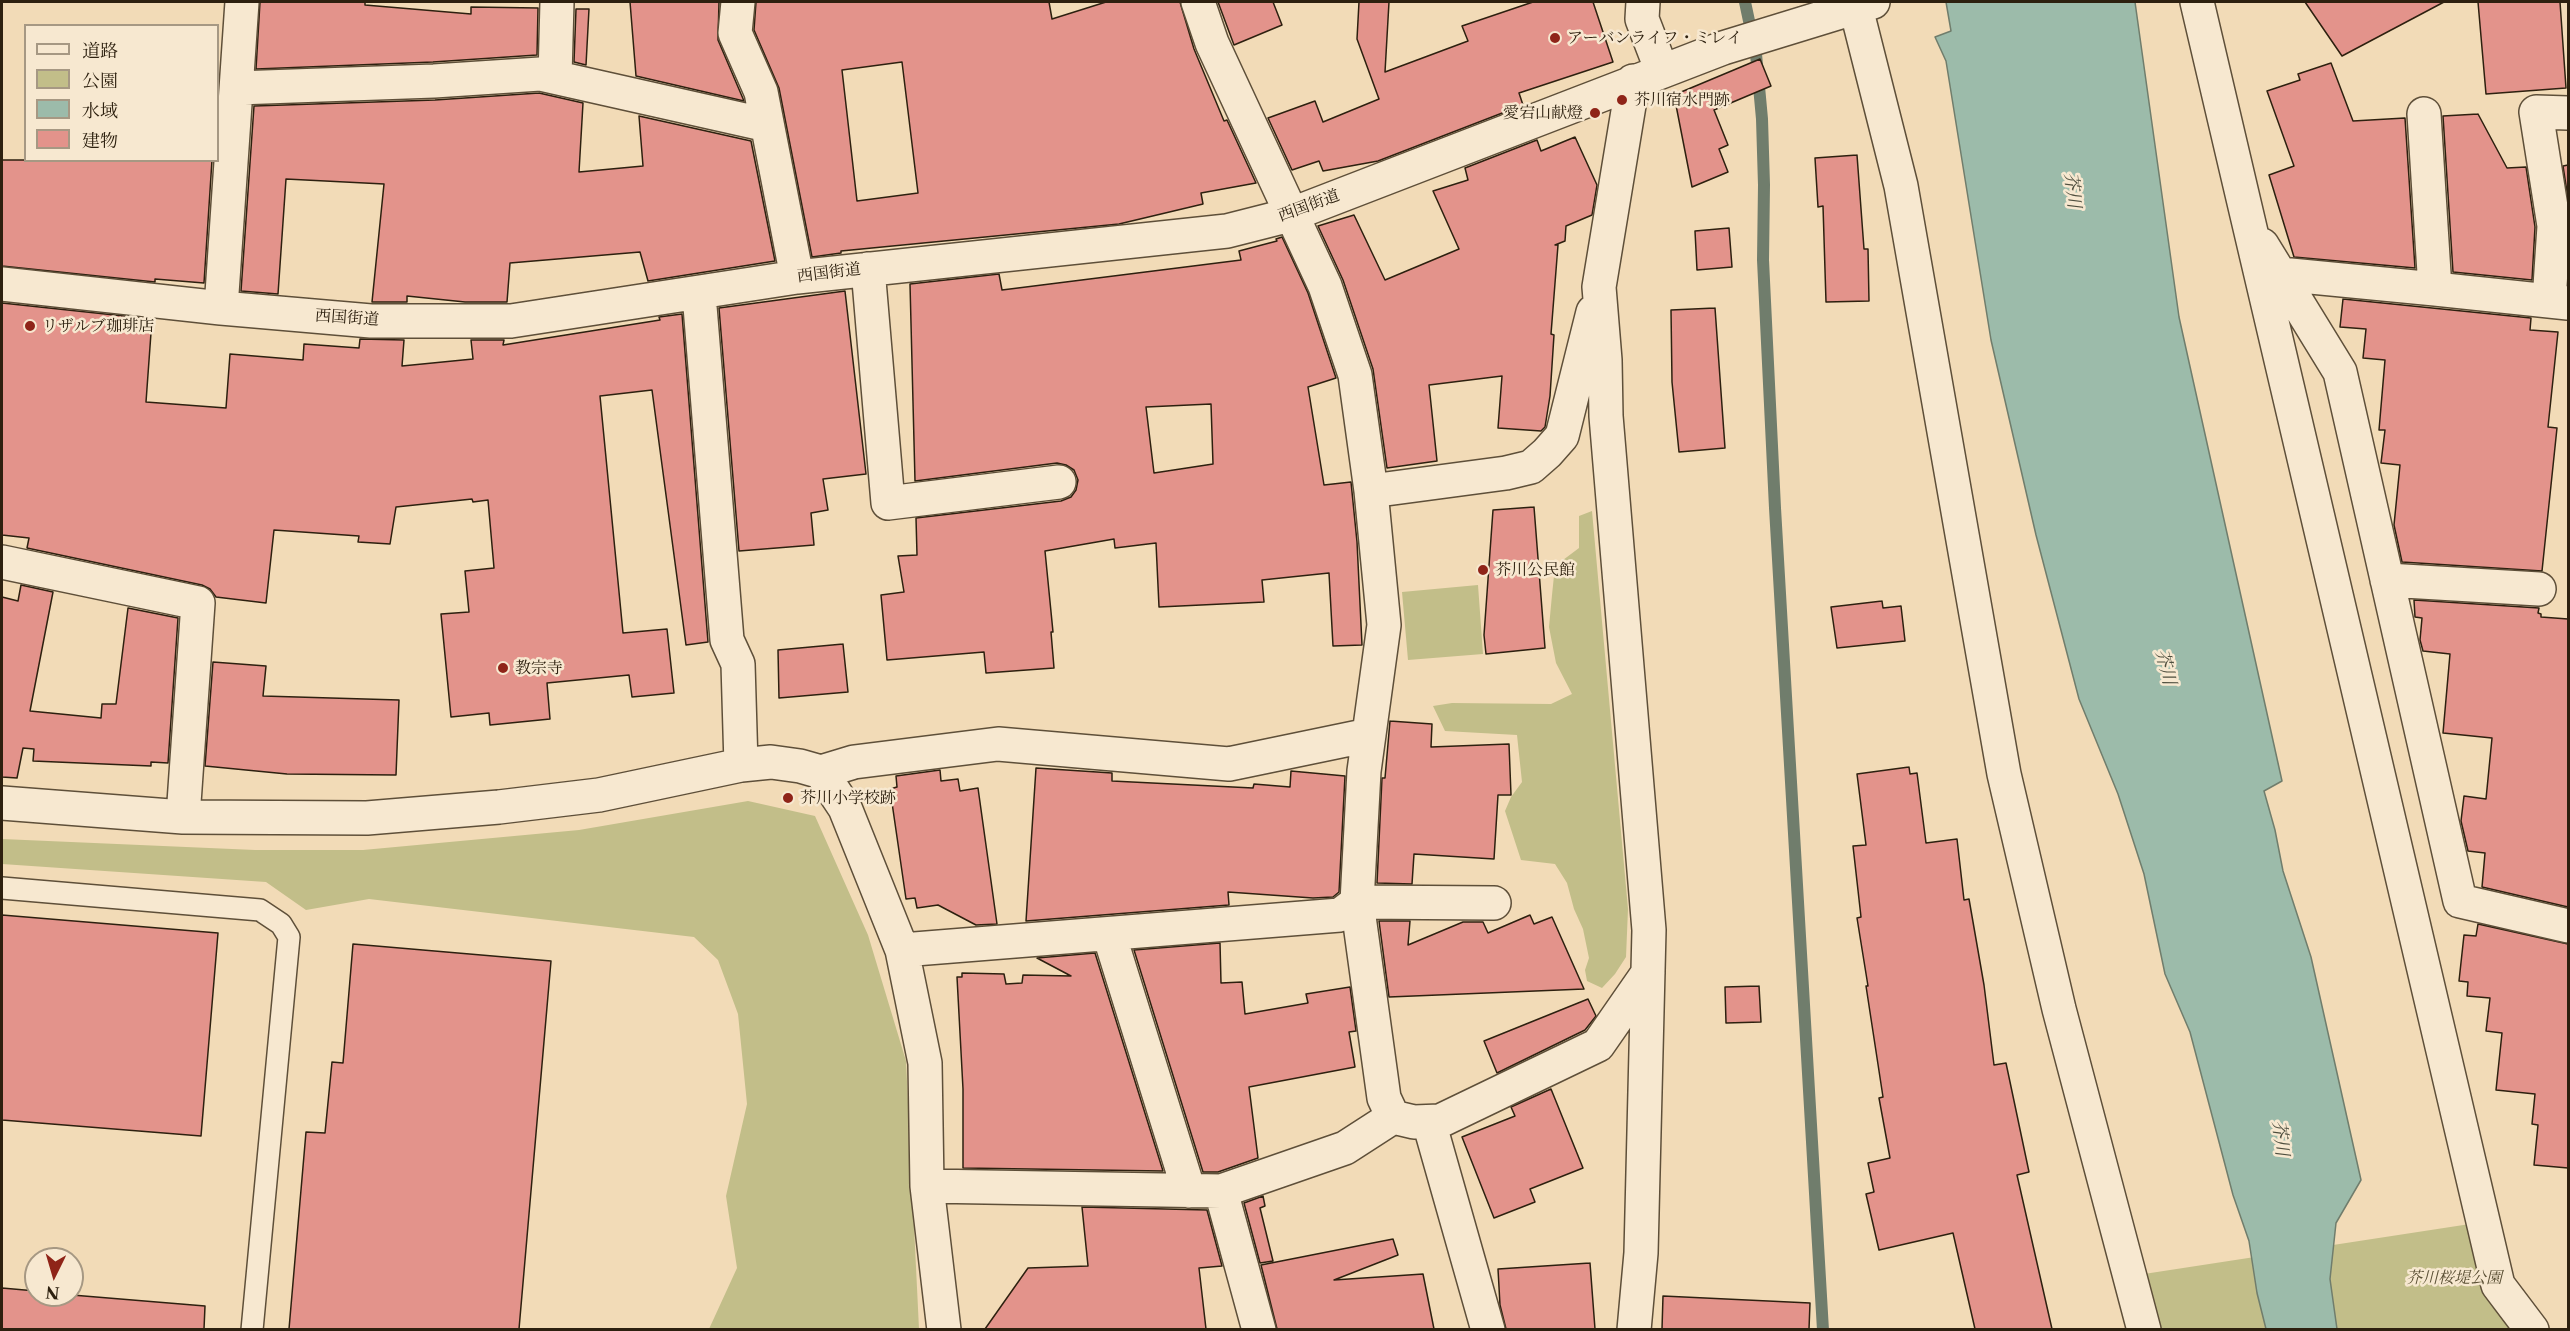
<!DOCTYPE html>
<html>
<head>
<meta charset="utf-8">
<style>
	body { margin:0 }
	#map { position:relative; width:2570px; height:1331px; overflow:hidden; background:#f2dbb7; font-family:"Libre Caslon Text","Noto Serif JP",serif }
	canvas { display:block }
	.frame { position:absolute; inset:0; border:3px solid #2d200f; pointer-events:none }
	.legend { position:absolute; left:24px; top:24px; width:195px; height:138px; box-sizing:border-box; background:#f7e8d0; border:2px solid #a69883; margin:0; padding:8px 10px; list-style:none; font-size:18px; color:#2d200f }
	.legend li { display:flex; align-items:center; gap:12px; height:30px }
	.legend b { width:30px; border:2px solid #a69883 }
	.north { position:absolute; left:24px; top:1247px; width:60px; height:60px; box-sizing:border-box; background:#f7e8d0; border:2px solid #a69883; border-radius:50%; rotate:185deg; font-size:16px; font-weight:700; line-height:24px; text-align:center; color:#2d200f }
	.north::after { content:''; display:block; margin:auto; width:21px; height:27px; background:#8f2418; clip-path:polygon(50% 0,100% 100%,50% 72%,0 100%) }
</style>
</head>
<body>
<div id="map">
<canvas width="2570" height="1331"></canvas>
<div class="frame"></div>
<ul class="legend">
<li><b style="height:8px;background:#f7e8d0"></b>道路</li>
<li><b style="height:16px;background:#c2be89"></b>公園</li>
<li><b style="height:16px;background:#9cbbaa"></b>水域</li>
<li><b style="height:16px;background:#e3938b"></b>建物</li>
</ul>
<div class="north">N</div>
</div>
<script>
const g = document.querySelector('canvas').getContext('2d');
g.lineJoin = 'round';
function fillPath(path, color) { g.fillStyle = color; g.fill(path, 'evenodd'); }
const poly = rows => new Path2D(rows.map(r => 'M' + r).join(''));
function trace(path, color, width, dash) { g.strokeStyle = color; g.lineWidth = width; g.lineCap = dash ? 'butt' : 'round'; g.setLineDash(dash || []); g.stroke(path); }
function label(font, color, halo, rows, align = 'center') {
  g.font = font + ' "Libre Caslon Text","Noto Serif JP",serif'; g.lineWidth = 5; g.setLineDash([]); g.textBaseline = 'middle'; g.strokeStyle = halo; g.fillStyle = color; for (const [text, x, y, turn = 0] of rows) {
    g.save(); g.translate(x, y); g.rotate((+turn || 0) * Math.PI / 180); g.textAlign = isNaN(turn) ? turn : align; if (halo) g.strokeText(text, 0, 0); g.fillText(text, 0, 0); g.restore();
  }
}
fillPath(poly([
	[1592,511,1628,909,1626,957,1615,974,1602,988,1587,981,1585,970,1589,958,1583,929,1574,909,1567,883,1555,864,1521,860,1505,811,1511,797,1522,782,1517,735,1445,731,1433,706,1452,703,1551,704,1572,694,1556,663,1549,627,1552,595,1555,566,1579,548,1579,516],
	[1478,585,1483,654,1408,660,1402,592],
	[748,801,815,816,868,935,906,1061,919,1329,709,1329,737,1268,726,1196,747,1104,738,1014,718,960,694,937,369,899,306,910,266,882,2,864,2,839,255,850,363,850,579,830],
	[2496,1220,2510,1283,2545,1329,2159,1329,2144,1274]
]), '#c2be89');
const water = poly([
	[1946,2,2135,2,2179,317,2282,781,2264,791,2275,830,2283,871,2311,957,2361,1180,2336,1223,2330,1279,2337,1329,2266,1329,2257,1293,2249,1241,2233,1195,2190,1032,2165,974,2144,874,2118,794,2079,699,2036,535,1991,340,1946,61,1935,37,1951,31,1946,2]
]);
fillPath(water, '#9cbbaa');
trace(water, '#707d6c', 1.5);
trace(poly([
	[1745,2,1756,54,1762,119,1764,185,1763,260,1775,508,1823,1330]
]), '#707d6c', 12);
const building = poly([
	[260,2,365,2,365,5,471,14,471,7,538,8,537,55,433,62,256,69,260,2],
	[630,2,719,2,718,40,744,101,636,76,630,2],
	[756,2,1049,2,1052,19,1106,2,1180,2,1194,49,1224,121,1227,120,1256,183,1201,193,1203,204,1119,224,841,251,841,253,812,257,779,88,754,30,756,2],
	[902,62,918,193,857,201,842,70,902,62],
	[1218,2,1273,2,1282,25,1234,45,1218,2],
	[1359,2,1389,2,1385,72,1468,41,1462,26,1533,2,1593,2,1613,62,1519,93,1523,105,1378,161,1323,171,1319,161,1292,170,1268,118,1315,101,1323,122,1379,99,1357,39,1359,2],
	[2305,2,2444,2,2342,56,2305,2],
	[2478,2,2560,2,2566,88,2486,94,2478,2],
	[576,9,589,9,586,65,574,62,576,9],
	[1760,59,1771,86,1714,110,1728,145,1719,149,1728,172,1692,187,1674,95,1760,59],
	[2331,63,2353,121,2405,118,2415,268,2294,257,2269,175,2294,166,2267,91,2300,80,2298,74,2331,63],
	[539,93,583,103,579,172,643,166,639,116,751,141,775,261,648,281,640,252,510,263,507,302,465,302,407,296,407,302,372,302,384,184,286,179,278,294,241,291,254,106,435,100,539,93],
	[2478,114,2507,168,2526,167,2535,227,2532,280,2453,272,2443,116,2478,114],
	[1575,137,1597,185,1592,215,1566,226,1565,241,1555,245,1558,245,1551,334,1554,335,1550,396,1545,427,1541,431,1498,428,1502,376,1429,385,1437,461,1387,468,1373,369,1343,280,1318,226,1354,215,1385,280,1459,249,1433,191,1468,180,1465,168,1537,140,1541,151,1575,137],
	[1857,155,1864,249,1868,249,1869,301,1826,302,1823,206,1818,207,1815,158,1857,155],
	[2,160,212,160,204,283,155,279,155,282,2,266,2,160],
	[2568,165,2568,198,2563,166,2568,165],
	[1729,228,1732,267,1697,270,1695,231,1729,228],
	[1282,237,1308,293,1336,378,1308,387,1324,485,1351,482,1357,542,1362,645,1333,646,1329,573,1262,580,1264,602,1159,607,1156,543,1115,548,1114,539,1045,551,1053,632,1051,632,1054,668,986,673,984,652,887,660,881,595,904,592,898,556,917,555,916,518,1061,501,1071,497,1076,490,1078,480,1074,470,1066,465,1057,463,915,481,910,284,999,274,1002,290,1241,260,1239,251,1277,241,1276,239,1282,237],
	[1211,404,1213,464,1154,473,1146,407,1211,404],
	[845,291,866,474,823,479,828,510,811,513,814,545,739,551,719,308,845,291],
	[2343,299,2531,318,2530,330,2558,332,2548,427,2557,428,2542,571,2402,562,2394,525,2400,465,2381,463,2385,430,2379,430,2385,360,2363,358,2366,329,2340,327,2343,299],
	[2,303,152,319,146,402,226,408,230,354,303,360,304,344,359,348,360,339,404,340,402,366,473,359,471,340,504,340,503,345,660,320,659,317,682,314,708,642,686,645,652,390,600,396,623,633,667,629,674,693,632,697,629,675,547,683,550,719,490,725,489,713,451,717,441,614,469,612,465,571,494,568,488,500,473,502,472,499,396,507,390,544,358,542,359,536,274,530,266,603,216,597,210,589,202,585,27,548,29,538,2,535,2,303],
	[1715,308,1725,448,1679,452,1672,382,1671,310,1715,308],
	[1534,507,1545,648,1486,654,1484,635,1493,510,1534,507],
	[21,585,53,592,30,711,101,718,102,704,116,704,128,608,178,618,168,763,151,762,151,766,33,761,34,749,23,748,17,778,2,777,2,597,18,601,21,585],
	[2414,600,2539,608,2538,613,2541,614,2541,617,2568,619,2568,907,2482,887,2485,853,2468,851,2461,821,2464,796,2486,799,2492,738,2443,733,2450,654,2423,651,2420,640,2422,618,2415,617,2414,600],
	[1882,601,1883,608,1901,606,1905,641,1837,648,1831,607,1882,601],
	[843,644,848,692,779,698,778,650,843,644],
	[213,662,266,666,263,696,399,700,396,775,287,774,205,766,213,662],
	[1390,721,1432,724,1431,747,1509,744,1511,795,1498,795,1494,859,1414,854,1412,884,1377,883,1382,778,1385,778,1390,721],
	[1909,767,1910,774,1917,773,1926,843,1957,839,1964,900,1969,899,1984,985,1994,1065,2006,1063,2029,1172,2017,1175,2052,1329,1975,1329,1953,1233,1879,1250,1866,1194,1874,1192,1868,1163,1890,1158,1879,1098,1883,1097,1866,986,1868,986,1857,918,1861,917,1853,846,1866,845,1857,774,1909,767],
	[1036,768,1112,773,1112,781,1253,788,1254,784,1290,787,1291,771,1345,776,1339,892,1333,897,1313,898,1228,892,1229,905,1026,921,1036,768],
	[940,770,941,781,958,779,960,791,978,788,997,924,976,925,938,905,917,908,915,898,906,899,890,789,897,787,896,776,940,770],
	[2,915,218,933,201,1136,2,1120,2,915],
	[1530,915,1534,924,1552,917,1584,989,1389,997,1379,921,1410,921,1408,945,1463,922,1483,922,1488,933,1530,915],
	[2478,924,2568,944,2568,1168,2534,1165,2538,1125,2532,1124,2535,1094,2496,1090,2502,1033,2486,1031,2490,998,2467,996,2468,982,2459,981,2464,935,2476,936,2478,924],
	[1220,943,1221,983,1242,982,1245,1014,1308,1003,1306,994,1350,987,1356,1031,1349,1032,1355,1067,1249,1087,1258,1158,1218,1172,1203,1172,1134,950,1220,943],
	[353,944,551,961,519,1329,289,1329,306,1132,325,1133,332,1062,343,1063,353,944],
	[1095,953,1163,1171,963,1168,963,1089,957,977,962,977,962,973,1004,974,1006,984,1022,983,1023,975,1071,976,1037,958,1095,953],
	[1759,986,1761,1022,1726,1023,1725,987,1759,986],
	[1588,999,1596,1016,1585,1030,1497,1073,1484,1041,1588,999],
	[1551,1089,1583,1168,1530,1189,1535,1202,1494,1218,1462,1137,1515,1116,1511,1107,1551,1089],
	[1263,1196,1265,1206,1260,1208,1273,1261,1260,1263,1244,1203,1263,1196],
	[1082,1207,1207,1210,1222,1266,1199,1268,1206,1329,985,1329,1028,1268,1088,1266,1082,1207],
	[1393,1239,1398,1255,1334,1280,1423,1274,1434,1329,1277,1329,1261,1265,1393,1239],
	[1590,1263,1595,1329,1506,1329,1500,1305,1498,1269,1590,1263],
	[2,1288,36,1291,36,1295,72,1295,205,1306,204,1329,2,1329,2,1288],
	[1663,1296,1810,1303,1809,1329,1662,1329,1663,1296]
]);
fillPath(building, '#e3938b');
trace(building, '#2d200f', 1.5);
const service = poly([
	[2,888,260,910,281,924,289,937,252,1330]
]);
const minor = poly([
	[738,2,735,33,761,92,797,277],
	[1643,2,1642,19,1662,71],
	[2197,2,2498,1285,2532,1330],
	[1856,8,1901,186,2004,774,2059,1009,2144,1330],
	[555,77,557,2],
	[1633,81,1599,287,1605,360,1606,416,1649,930,1641,1253,1634,1330],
	[237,88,434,81,540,74,767,125],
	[2424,114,2435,289,2568,303],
	[2262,245,2340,372,2460,901,2568,926],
	[868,269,888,503,1059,482],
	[2280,274,2435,289],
	[2,284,221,308,371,321,511,321,797,277,1227,231,1290,215,1723,48,1873,2],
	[699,294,727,640,738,664,741,765],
	[2549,301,2554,226,2536,112,2568,113],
	[221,308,242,2],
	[1371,491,1506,473,1531,467,1547,453,1562,436,1593,312],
	[2,562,198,603,183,817],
	[2387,580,2539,589],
	[821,772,854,762,998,744,1229,764,1369,735],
	[2,803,183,817,367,818,499,807,599,795,741,765,771,762,800,766,821,772,845,808,902,950,925,1063,927,1186,944,1330],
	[1109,934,1189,1191],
	[902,950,1340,915,1357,902,1364,771,1384,625,1371,491,1355,375,1325,286,1212,43,1198,2],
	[1393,1117,1414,1122,1440,1121,1598,1045,1648,973],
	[1429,1122,1488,1330],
	[927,1186,1221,1191,1345,1148,1393,1117,1384,1098,1357,902,1494,903],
	[1221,1191,1259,1330]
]);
trace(service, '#5e4f39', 24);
trace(minor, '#5e4f39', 36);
trace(service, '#f7e8d0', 21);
trace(minor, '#f7e8d0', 33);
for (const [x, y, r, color] of [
	[1555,38,6,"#8f2418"],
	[1622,100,6,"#8f2418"],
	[1595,113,6,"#8f2418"],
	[30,326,6,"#8f2418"],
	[1483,570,6,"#8f2418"],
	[503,668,6,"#8f2418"],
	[788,798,6,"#8f2418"]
]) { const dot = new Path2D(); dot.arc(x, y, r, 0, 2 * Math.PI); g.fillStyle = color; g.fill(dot); trace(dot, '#f7e8d0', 2); }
label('16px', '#2d200f', '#f7e8d0', [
	["アーバンライフ・ミレイ",1567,38],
	["芥川宿水門跡",1634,100],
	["愛宕山献燈",1583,113,"right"],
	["リザルブ珈琲店",42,326],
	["芥川公民館",1495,570],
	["教宗寺",515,668],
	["芥川小学校跡",800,798]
], 'left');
label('16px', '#2d200f', '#f7e8d0', [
	["西国街道",1309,206,-20],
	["西国街道",829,273,-7],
	["西国街道",347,318,4]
]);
label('italic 16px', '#5a4f34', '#f7e8d0', [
	["芥川桜堤公園",2454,1278]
]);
label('italic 18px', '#4e4e3e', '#f7e8d0', [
	["芥川",2072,190,83],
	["芥川",2165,667,76],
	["芥川",2280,1138,83]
]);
</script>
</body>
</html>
